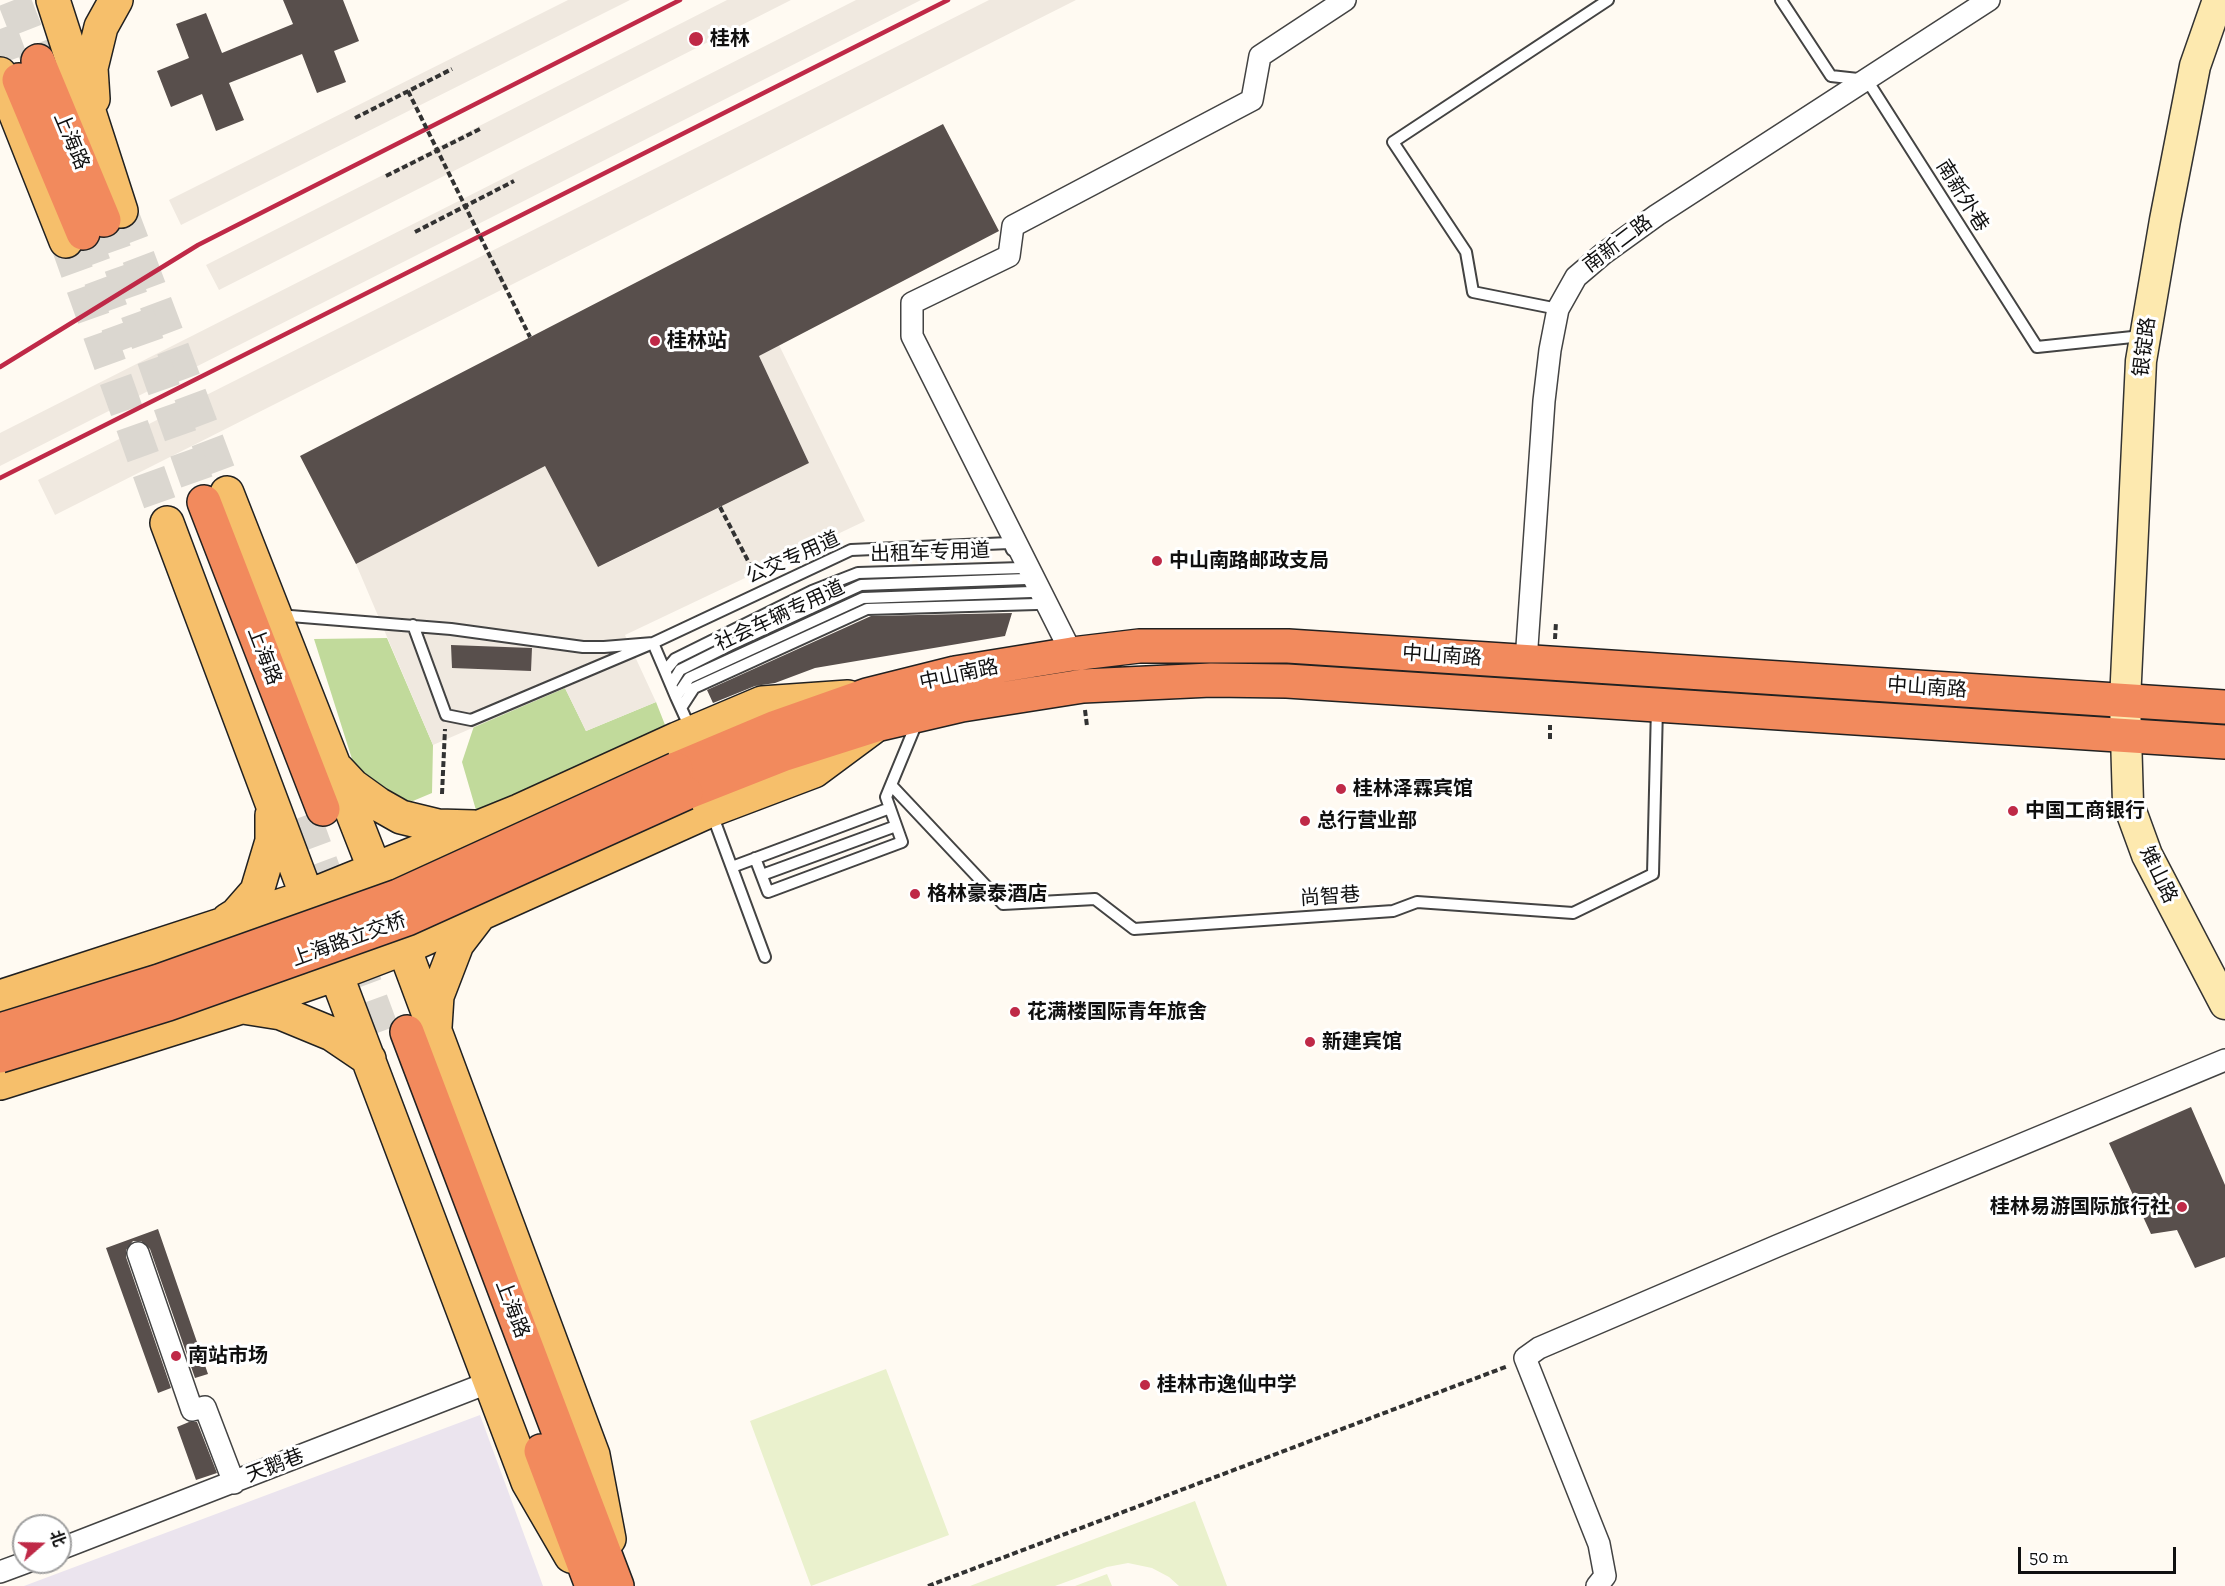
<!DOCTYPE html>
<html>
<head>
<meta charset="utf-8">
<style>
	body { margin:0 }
	#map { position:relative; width:2225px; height:1586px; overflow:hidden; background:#fffaf2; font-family:"Zilla Slab","Noto Sans SC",serif }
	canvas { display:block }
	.north { position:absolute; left:12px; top:1514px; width:60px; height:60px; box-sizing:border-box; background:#fff; border:2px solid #9f9f9f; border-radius:50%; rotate:70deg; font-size:16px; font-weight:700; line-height:24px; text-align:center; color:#101010 }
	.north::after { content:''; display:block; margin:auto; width:21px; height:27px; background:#bf2947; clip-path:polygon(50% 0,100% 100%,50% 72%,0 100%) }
	.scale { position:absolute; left:2018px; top:1547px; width:158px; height:27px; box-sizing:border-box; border:3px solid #101010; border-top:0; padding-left:8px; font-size:18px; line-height:21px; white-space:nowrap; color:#101010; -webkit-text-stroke:4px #fff; paint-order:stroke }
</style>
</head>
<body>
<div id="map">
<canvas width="2225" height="1586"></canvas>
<div class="north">北</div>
<div class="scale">50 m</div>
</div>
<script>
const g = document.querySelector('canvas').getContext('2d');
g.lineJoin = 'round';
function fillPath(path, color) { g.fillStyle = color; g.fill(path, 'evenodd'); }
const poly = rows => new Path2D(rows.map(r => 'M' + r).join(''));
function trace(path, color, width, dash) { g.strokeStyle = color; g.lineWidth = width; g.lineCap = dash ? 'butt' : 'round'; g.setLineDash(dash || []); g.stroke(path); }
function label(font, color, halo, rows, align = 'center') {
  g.font = font + ' "Zilla Slab","Noto Sans SC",serif'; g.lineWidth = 6; g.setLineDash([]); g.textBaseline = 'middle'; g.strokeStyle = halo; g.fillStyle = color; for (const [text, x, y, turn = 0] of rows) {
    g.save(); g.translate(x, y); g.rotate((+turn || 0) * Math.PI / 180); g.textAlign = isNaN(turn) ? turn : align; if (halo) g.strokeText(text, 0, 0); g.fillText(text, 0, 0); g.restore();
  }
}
fillPath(poly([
	[480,1415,543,1586,24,1586]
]), '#ebe4ee');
fillPath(poly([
	[387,638,433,745,432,793,401,806,358,778,314,639],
	[565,688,586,731,656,702,669,735,478,817,462,762,474,726]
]), '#c1da9b');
fillPath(poly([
	[886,1369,949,1535,811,1586,750,1421],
	[1195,1501,1227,1586,1179,1586,1169,1577,1152,1568,1128,1563,1107,1567,1055,1586,970,1586],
	[1107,1574,1112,1586,1075,1586]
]), '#eaf1cd');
fillPath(poly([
	[568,0,630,0,181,225,169,200],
	[727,0,791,0,219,290,206,265],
	[856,0,921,0,0,466,0,433],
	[989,0,1076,0,55,515,38,480],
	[779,345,865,521,625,635,656,702,586,731,565,688,433,745,356,564,545,466,599,567,809,463,759,356]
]), '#f0e9e0');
fillPath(poly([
	[283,0,343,0,359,41,334,51,346,82,317,93,302,54,229,83,244,120,216,131,202,94,171,107,157,71,189,58,176,24,206,13,222,53,293,24],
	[943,124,999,231,759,356,809,463,598,567,545,466,356,564,300,456],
	[1012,613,1005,636,815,668,775,683,755,686,713,703,707,690,871,616],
	[451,645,532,648,531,671,452,668],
	[2191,1107,2225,1185,2225,1257,2195,1268,2177,1230,2151,1234,2109,1143],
	[158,1229,208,1374,195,1378,150,1249,141,1241,133,1241,126,1250,126,1257,171,1388,158,1393,106,1248],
	[189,1422,197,1422,217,1473,196,1480,177,1427]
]), '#584f4c');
trace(poly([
	[121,211,227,493],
	[66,241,167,523]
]), '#dbd7d0', 33, [33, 16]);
trace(poly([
	[14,0,38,61],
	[0,29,19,80],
	[104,220,204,502],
	[83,233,126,349],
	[304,816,386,1040]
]), '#dbd7d0', 33, [33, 16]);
const lane = poly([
	[1781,0,1831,76,1867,80,2037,347,2142,336],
	[1558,309,1473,292,1466,252,1393,142,1608,0],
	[278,615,451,629,583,647,604,647,653,643,851,550,1009,543,1012,550],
	[413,625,446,715,471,720,653,643,665,671],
	[671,685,680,670,730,645,861,585,1026,579],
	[676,697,665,671,675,659,812,591,858,573,1021,568],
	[681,708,694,688,867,609,1037,604],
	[691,730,676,697,689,678,863,598,1031,592],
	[891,785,1003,904,1095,899,1134,929,1393,911,1417,902,1573,913,1653,874,1657,707],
	[712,814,765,957],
	[755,858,768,892,902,842,886,797,917,722],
	[732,867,890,808],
	[762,875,896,826]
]);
const street = poly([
	[1072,654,912,336,912,303,1009,256,1013,226,1252,100,1260,56,1345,0],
	[1526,661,1544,401,1550,350,1558,309,1576,277,1603,254,1657,215,1989,0],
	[138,1253,192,1410,205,1407,234,1483],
	[60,1549,490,1382],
	[0,1572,27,1562],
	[1597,1586,1605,1576,1599,1544,1525,1358,1539,1348,1777,1246,2225,1060]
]);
const secondary = poly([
	[2218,0,2195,66,2165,220,2141,361,2125,701,2128,803,2147,855,2225,1004]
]);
const primary = poly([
	[53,0,121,211],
	[0,74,66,241],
	[93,99,91,68,101,27,116,0],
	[227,493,375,870,593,1455,609,1539],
	[167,523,336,974,528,1482,571,1556],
	[338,770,353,786,378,804,401,817,438,826,474,827],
	[228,920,236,915,257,891,272,841,272,815],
	[0,997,307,897,519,811,677,739,762,703,848,697],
	[243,1007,281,1013,332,1034,369,1059],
	[435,1027,437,996,457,944,480,914],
	[0,1083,241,1007,336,974,404,948,711,810,814,771,872,728]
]);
const highway = poly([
	[38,61,104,220],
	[19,80,83,233],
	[204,502,323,809],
	[676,769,776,727,867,695,955,673,1072,654,1139,646,1288,646,2225,707],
	[686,793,785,754,876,725,962,705,1083,686,1211,680,1287,681,2225,742],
	[407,1032,617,1586],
	[541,1451,592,1586]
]);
trace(lane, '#434343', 14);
trace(street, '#434343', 24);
trace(secondary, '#323232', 33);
trace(primary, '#212121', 36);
trace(highway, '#212121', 36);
trace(poly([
	[355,118,452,69],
	[386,176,480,129],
	[415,232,514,181],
	[720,507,757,578],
	[1555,639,1556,622],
	[1085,710,1087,726],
	[1550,739,1550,725],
	[442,794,445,729],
	[928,1586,1508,1366]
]), '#323232', 4, [6, 3]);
trace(lane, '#fff', 10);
trace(street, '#fff', 21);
trace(secondary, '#fde9af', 30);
trace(primary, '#f6bf6b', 33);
trace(highway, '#f28a5d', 33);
trace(poly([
	[0,367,198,245,680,0],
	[0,478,948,0]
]), '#bf2947', 4.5);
const highwayBridge = poly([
	[0,1030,159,981,398,896,676,769],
	[0,1056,168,1004,407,919,686,793]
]);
trace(highwayBridge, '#212121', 36, []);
trace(poly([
	[408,91,530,337]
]), '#323232', 4, [6, 3]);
trace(highwayBridge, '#f28a5d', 33);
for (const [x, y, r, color] of [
	[696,39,8,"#bf2947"],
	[655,341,6,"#bf2947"],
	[1157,561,6,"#bf2947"],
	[1341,789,6,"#bf2947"],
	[2013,811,6,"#bf2947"],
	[1305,821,6,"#bf2947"],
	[915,894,6,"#bf2947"],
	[1015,1012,6,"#bf2947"],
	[1310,1042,6,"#bf2947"],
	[2182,1207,6,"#bf2947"],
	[176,1356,6,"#bf2947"],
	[1145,1385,6,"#bf2947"]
]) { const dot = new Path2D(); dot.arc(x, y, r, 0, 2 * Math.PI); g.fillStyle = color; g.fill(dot); trace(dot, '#fff', 2); }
label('bold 20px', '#101010', '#fff', [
	["桂林",710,39],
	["桂林站",667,341],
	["中山南路邮政支局",1169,561],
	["桂林泽霖宾馆",1353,789],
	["中国工商银行",2025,811],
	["总行营业部",1317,821],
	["格林豪泰酒店",927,894],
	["花满楼国际青年旅舍",1027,1012],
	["新建宾馆",1322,1042],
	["桂林易游国际旅行社",2170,1207,"right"],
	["南站市场",188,1356],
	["桂林市逸仙中学",1157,1385]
], 'left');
label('20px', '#101010', '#fff', [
	["上海路",71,141,67],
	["南新外巷",1962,196,58],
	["南新二路",1618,244,-37],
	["银锭路",2145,347,-83],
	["出租车专用道",930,553,-2],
	["公交专用道",793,558,-24],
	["社会车辆专用道",780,616,-25],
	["上海路",264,656,69],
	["中山南路",1442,656,4],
	["中山南路",959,675,-12],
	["中山南路",1927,688,4],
	["雉山路",2158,875,64],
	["尚智巷",1330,897,-4],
	["上海路立交桥",349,940,-20],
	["上海路",512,1309,69],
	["天鹅巷",275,1466,-21]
]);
</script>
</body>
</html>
